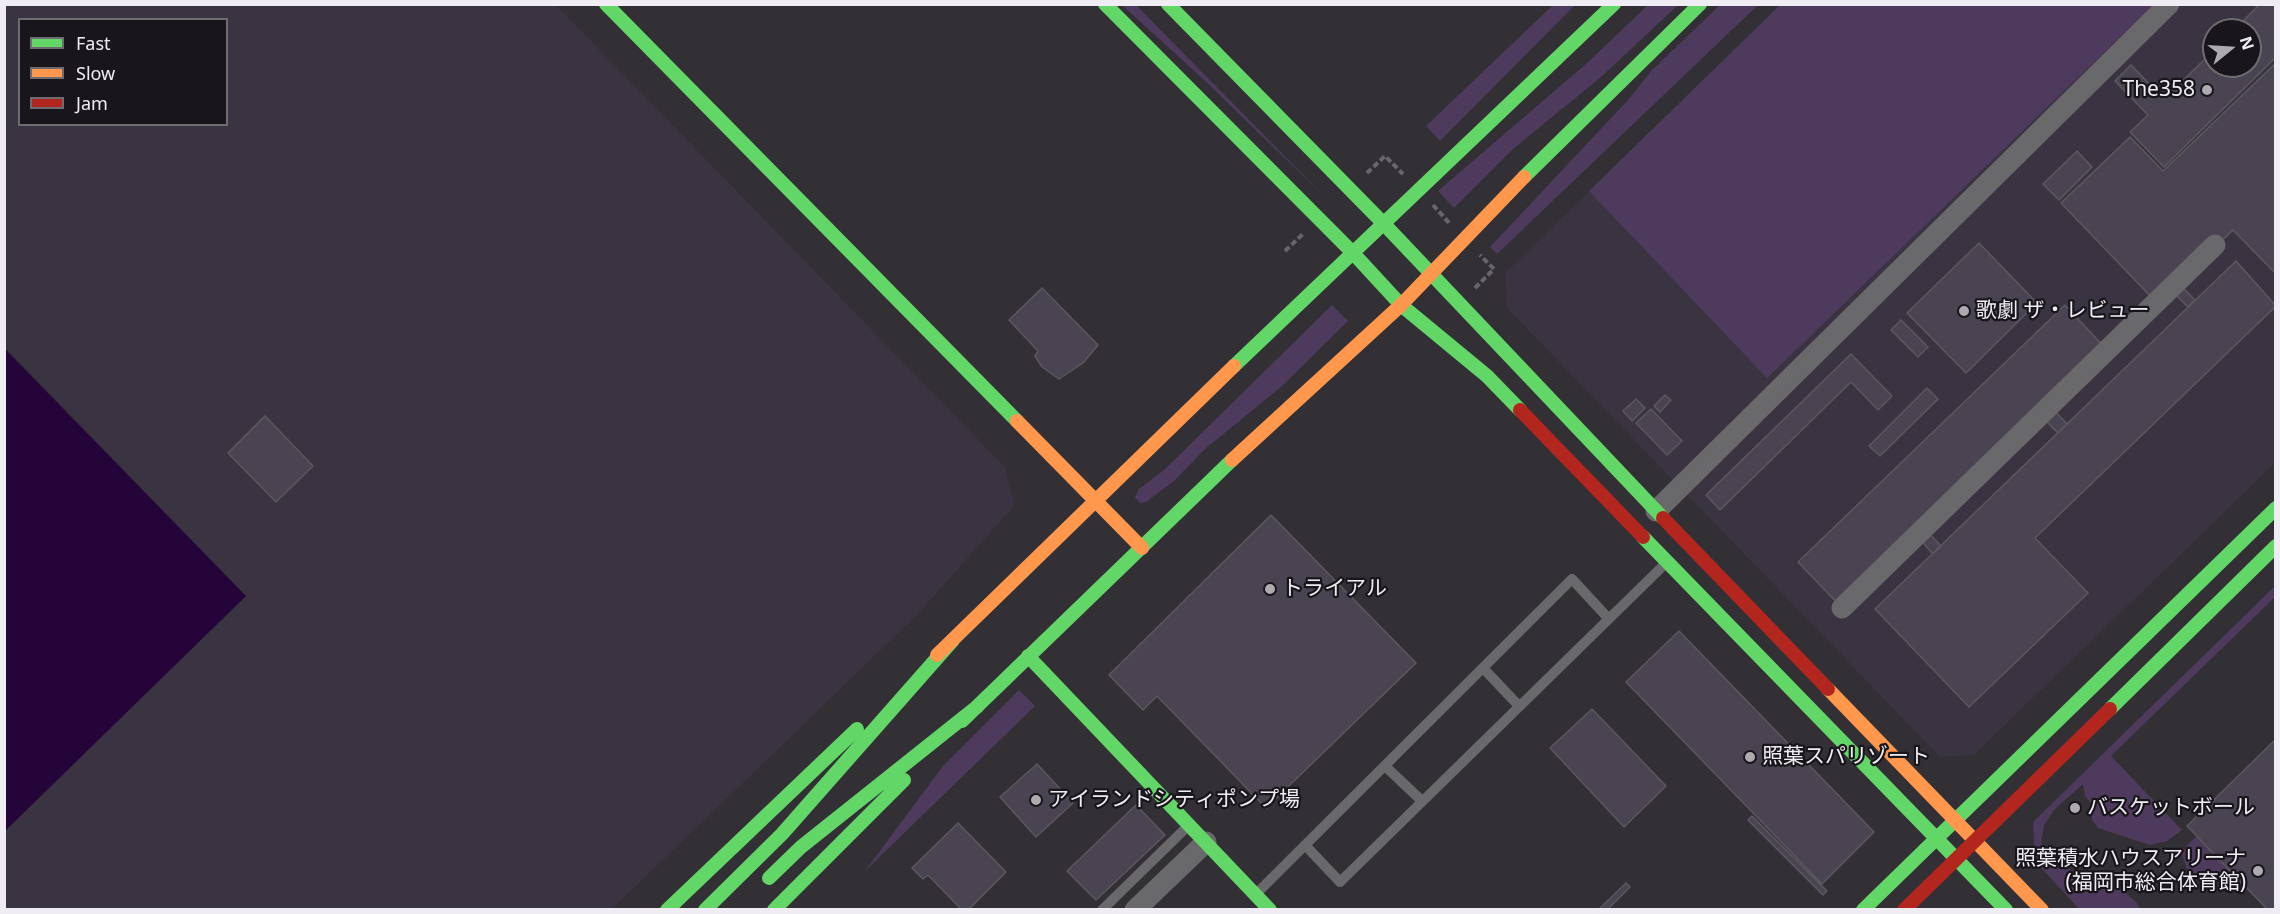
<!DOCTYPE html>
<html>
<head>
<meta charset="utf-8">
<style>
	body { margin:0 }
	#map { position:relative; width:2280px; height:914px; overflow:hidden; background:#323035; font-family:"Noto Sans",sans-serif }
	canvas { display:block }
	.frame { position:absolute; inset:0; border:6px solid #efecf3; pointer-events:none }
	.legend { position:absolute; left:18px; top:18px; width:210px; height:108px; box-sizing:border-box; background:#19161b; border:2px solid #6f6c71; margin:0; padding:8px 10px; list-style:none; font-size:18px; color:#efecf3 }
	.legend li { display:flex; align-items:center; gap:12px; height:30px }
	.legend b { width:30px; border:2px solid #6f6c71 }
	.north { position:absolute; left:2202px; top:18px; width:60px; height:60px; box-sizing:border-box; background:#19161b; border:2px solid #6f6c71; border-radius:50%; rotate:72deg; font-size:16px; font-weight:700; line-height:24px; text-align:center; color:#efecf3 }
	.north::after { content:''; display:block; margin:auto; width:21px; height:27px; background:#adaab0; clip-path:polygon(50% 0,100% 100%,50% 72%,0 100%) }
</style>
</head>
<body>
<div id="map">
<canvas width="2280" height="914"></canvas>
<div class="frame"></div>
<ul class="legend">
<li><b style="height:8px;background:#63d668"></b>Fast</li>
<li><b style="height:8px;background:#ff974d"></b>Slow</li>
<li><b style="height:8px;background:#b3261e"></b>Jam</li>
</ul>
<div class="north">N</div>
</div>
<script>
const g = document.querySelector('canvas').getContext('2d');
g.lineJoin = 'round';
function fillPath(path, color) { g.fillStyle = color; g.fill(path, 'evenodd'); }
const poly = rows => new Path2D(rows.map(r => 'M' + r).join(''));
function trace(path, color, width, dash) { g.strokeStyle = color; g.lineWidth = width; g.lineCap = dash ? 'butt' : 'round'; g.setLineDash(dash || []); g.stroke(path); }
function label(font, color, halo, rows, align = 'center') {
  g.font = font + ' "Noto Sans","Noto Sans JP",sans-serif'; g.lineWidth = 4.5; g.setLineDash([]); g.textBaseline = 'middle'; g.strokeStyle = halo; g.fillStyle = color; for (const [text, x, y, turn = 0] of rows) {
    g.save(); g.translate(x, y); g.rotate((+turn || 0) * Math.PI / 180); g.textAlign = isNaN(turn) ? turn : align; if (halo) g.strokeText(text, 0, 0); g.fillText(text, 0, 0); g.restore();
  }
}
fillPath(poly([
	[5,5,556,5,1005,467,1014,506,916,616,612,909,5,909,5,831,245,596,5,347],
	[20,20,226,20,226,124,20,124],
	[1781,5,2275,5,2275,463,1974,755,1940,757,1507,308,1505,273],
	[2214,30,2250,30,2250,66,2214,66]
]), '#3a3341');
fillPath(poly([
	[1122,5,1136,5,1323,195,1203,79],
	[1553,5,1575,5,1440,141,1426,126],
	[1648,5,1678,5,1601,77,1513,149,1454,208,1438,191,1587,63],
	[1720,5,1758,5,1497,254,1490,247,1628,100,1652,70],
	[1780,5,2153,5,1767,378,1589,191],
	[1332,305,1348,321,1281,387,1205,449,1174,481,1146,502,1140,503,1135,497,1139,489,1164,470],
	[2275,586,2275,597,2111,756,2182,830,2167,841,2150,845,2098,828,2092,820,2091,803,2085,796,2083,784,2054,810,2044,825,2041,842,2049,867,2078,871,2125,892,2137,903,2140,909,2079,909,2035,861,2033,822],
	[1019,690,1035,706,865,871,943,766],
	[2197,836,2250,891,2188,872,2182,854,2187,845]
]), '#4d3a5d');
fillPath(poly([
	[5,349,246,596,5,831]
]), '#25043a');
const building = poly([
	[2260,4,2276,4,2276,57,2164,167,2130,132,2148,115,2115,81,2131,65,2164,99,2214,50,2214,66,2250,66,2250,30,2234,30,2260,4],
	[2276,63,2276,274,2233,230,2178,283,2195,300,2188,307,2170,289,2156,302,2061,203,2130,137,2163,171,2276,63],
	[2077,151,2092,167,2059,200,2043,184,2077,151],
	[1979,243,2037,303,1966,373,1907,313,1979,243],
	[2236,261,2276,306,2035,538,2088,593,1969,707,1875,609,2236,261],
	[1042,288,1098,345,1083,363,1059,379,1042,367,1035,356,1038,351,1009,320,1042,288],
	[2065,305,2107,350,2049,405,2067,424,2058,433,2041,416,1924,528,1941,546,1933,554,1915,534,1840,606,1798,562,2065,305],
	[1901,320,1928,347,1918,357,1891,330,1901,320],
	[1851,354,1892,396,1878,410,1851,382,1720,510,1706,495,1851,354],
	[1927,388,1938,399,1880,456,1869,446,1927,388],
	[1665,395,1671,400,1660,412,1654,406,1665,395],
	[1636,399,1645,408,1632,421,1623,411,1636,399],
	[1651,409,1682,441,1667,455,1636,423,1651,409],
	[265,416,313,466,276,502,228,453,265,416],
	[1271,515,1416,663,1266,808,1157,696,1143,710,1109,675,1271,515],
	[1679,631,1874,832,1822,884,1626,682,1679,631],
	[1592,709,1666,786,1624,827,1550,748,1592,709],
	[2276,739,2276,910,2268,910,2187,826,2276,739],
	[1037,764,1073,803,1036,837,1000,797,1037,764],
	[1136,805,1165,835,1096,900,1067,871,1136,805],
	[1752,816,1827,891,1823,895,1748,820,1752,816],
	[958,823,1006,872,968,910,962,910,928,875,923,879,912,868,958,823],
	[1626,883,1630,887,1607,910,1598,910,1626,883]
]);
fillPath(building, '#4a4351');
trace(building, '#5b585d', 1.5);
trace(poly([
	[1367,173,1385,156,1403,174],
	[1433,205,1450,224],
	[1285,251,1303,234],
	[1475,288,1494,269,1480,255]
]), '#68666a', 4, [6, 3]);
trace(poly([
	[1483,668,1519,706],
	[1385,766,1422,801],
	[1305,845,1340,882,1666,563],
	[1256,894,1572,579,1608,618],
	[1102,910,1189,825]
]), '#69686b', 10);
trace(poly([
	[1656,511,2169,4],
	[1842,608,2215,245],
	[1135,910,1206,842]
]), '#69686b', 21);
trace(poly([
	[606,4,1017,421],
	[1105,4,1353,253,1401,305,1487,376,1520,410],
	[1168,4,1384,224,1663,518],
	[1524,177,1700,4],
	[1234,366,1614,4],
	[1643,537,2006,910],
	[1028,656,1270,910],
	[2110,709,2276,546],
	[962,721,1232,460],
	[769,878,801,847,978,706],
	[667,910,857,729],
	[705,910,782,834,953,640],
	[774,910,904,780],
	[1863,910,2276,508]
]), '#63d668', 14);
trace(poly([
	[1017,421,1142,548],
	[1232,460,1401,305,1524,177],
	[937,655,1234,366],
	[1828,689,2042,910]
]), '#ff974d', 14);
trace(poly([
	[1520,410,1643,537],
	[1663,518,1828,689],
	[1904,910,2110,709]
]), '#b3261e', 14);
for (const [x, y, r, color] of [
	[2207,90,6,"#adaab0"],
	[1964,311,6,"#adaab0"],
	[1270,589,6,"#adaab0"],
	[1750,757,6,"#adaab0"],
	[1036,800,6,"#adaab0"],
	[2075,808,6,"#adaab0"],
	[2258,871,6,"#adaab0"]
]) { const dot = new Path2D(); dot.arc(x, y, r, 0, 2 * Math.PI); g.fillStyle = color; g.fill(dot); trace(dot, '#19161b', 2); }
label('21px', '#efecf3', '#19161b', [
	["The358",2195,90,"right"],
	["歌劇 ザ・レビュー",1976,311],
	["トライアル",1282,589],
	["照葉スパリゾート",1762,757],
	["アイランドシティポンプ場",1048,800],
	["バスケットボール",2087,808],
	["照葉積水ハウスアリーナ",2246,859,"right"],
	["(福岡市総合体育館)",2246,883,"right"]
], 'left');
</script>
</body>
</html>
